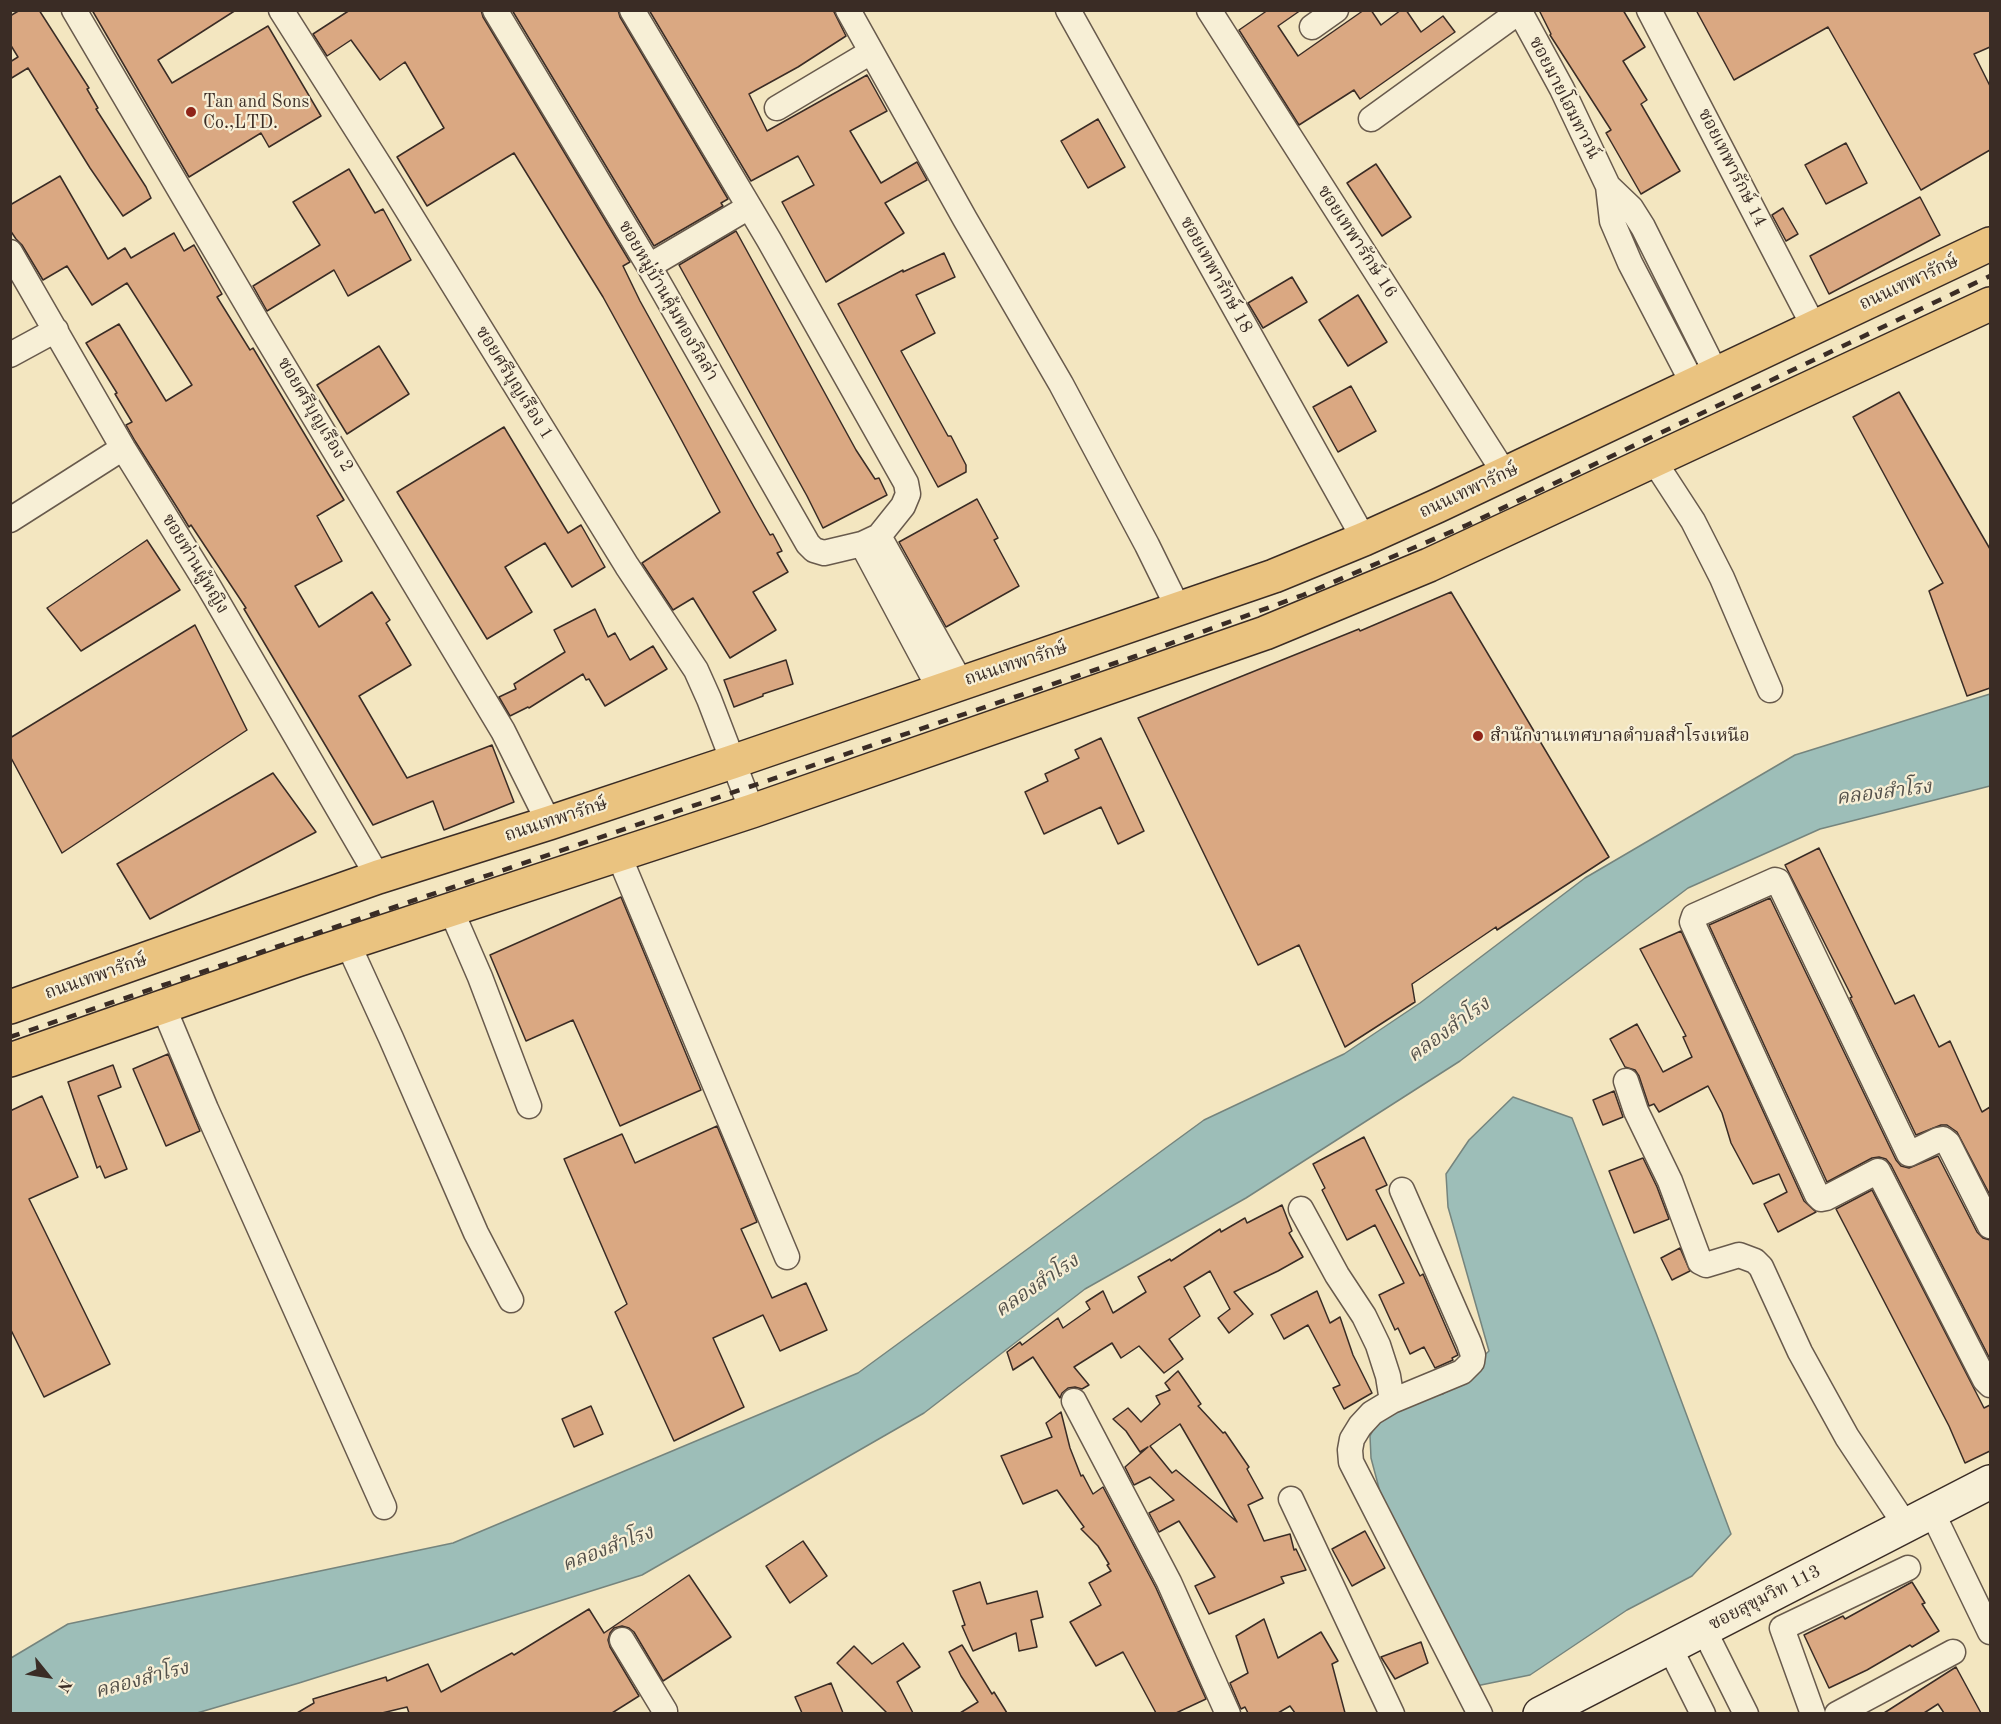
<!DOCTYPE html>
<html>
<head>
<meta charset="utf-8">
<style>
	body { margin:0 }
	#map { position:relative; width:2001px; height:1724px; overflow:hidden; background:#f3e6c0; font-family:"Old Standard TT",serif }
	canvas { display:block }
	.frame { position:absolute; inset:0; border:12px solid #3a2c25; pointer-events:none }
	.north { position:absolute; left:18px; top:1646px; width:60px; height:60px; -webkit-text-stroke:4px #f7efd6; paint-order:stroke; rotate:120deg; font-size:16px; font-weight:700; line-height:24px; text-align:center; color:#3a2c25 }
	.north::after { content:''; display:block; margin:auto; width:21px; height:27px; background:#3a2c25; clip-path:polygon(50% 0,100% 100%,50% 72%,0 100%) }
</style>
</head>
<body>
<div id="map">
<canvas width="2001" height="1724"></canvas>
<div class="frame"></div>
<div class="north">N</div>
</div>
<script>
const g = document.querySelector('canvas').getContext('2d');
g.lineJoin = 'round';
function fillPath(path, color) { g.fillStyle = color; g.fill(path, 'evenodd'); }
const poly = rows => new Path2D(rows.map(r => 'M' + r).join(''));
function trace(path, color, width, dash) { g.strokeStyle = color; g.lineWidth = width; g.lineCap = dash ? 'butt' : 'round'; g.setLineDash(dash || []); g.stroke(path); }
function label(font, color, halo, rows, align = 'center') {
  g.font = font + ' "Old Standard TT","Noto Serif Thai",serif'; g.lineWidth = 4.5; g.setLineDash([]); g.textBaseline = 'middle'; g.strokeStyle = halo; g.fillStyle = color; for (const [text, x, y, turn = 0] of rows) {
    g.save(); g.translate(x, y); g.rotate((+turn || 0) * Math.PI / 180); g.textAlign = isNaN(turn) ? turn : align; if (halo) g.strokeText(text, 0, 0); g.fillText(text, 0, 0); g.restore();
  }
}
const water = poly([
	[1990,694,1990,786,1820,829,1688,888,1460,1061,1246,1198,1085,1289,924,1413,642,1575,299,1683,197,1713,11,1713,11,1658,68,1624,453,1543,858,1373,1204,1120,1344,1054,1420,1003,1585,878,1795,755,1990,694],
	[1513,1097,1572,1118,1656,1333,1731,1534,1692,1576,1627,1610,1530,1675,1476,1686,1384,1507,1371,1458,1370,1436,1385,1407,1443,1394,1489,1351,1448,1207,1446,1174,1469,1140,1513,1097]
]);
fillPath(water, '#9dbeb8');
trace(water, '#75847d', 1.5);
const building = poly([
	[20,10,39,10,89,88,87,89,98,108,96,109,146,187,151,198,123,216,90,168,28,68,10,79,10,62,18,57,10,44,10,16,20,10],
	[92,10,236,10,158,60,172,83,268,26,321,116,269,147,261,133,189,177,92,10],
	[350,10,481,10,483,17,630,262,623,266,640,301,754,507,770,535,773,534,782,551,777,553,788,572,753,592,776,630,730,658,693,598,673,610,642,563,720,512,674,426,603,297,514,153,427,206,397,157,444,128,405,62,380,80,351,40,327,56,313,34,350,10],
	[512,10,618,10,620,17,728,199,721,203,723,206,654,246,512,10],
	[649,10,833,10,846,36,798,67,749,94,767,131,867,75,887,111,850,131,881,183,917,162,927,180,885,203,904,233,826,282,782,202,814,185,798,156,751,181,649,10],
	[1268,10,1301,10,1278,26,1298,56,1364,10,1371,10,1381,25,1401,10,1406,10,1421,32,1443,16,1455,32,1360,99,1354,90,1299,125,1239,30,1268,10],
	[1539,10,1623,10,1645,47,1623,61,1647,100,1641,104,1680,171,1641,194,1606,133,1611,130,1550,35,1551,34,1539,10],
	[1696,10,1990,10,1990,47,1974,54,1990,86,1990,150,1921,190,1828,27,1734,80,1696,10],
	[1098,119,1125,167,1088,188,1061,141,1098,119],
	[1846,143,1867,183,1826,204,1805,165,1846,143],
	[1376,164,1411,217,1382,236,1347,183,1376,164],
	[349,169,375,213,383,209,411,260,348,296,334,270,267,311,253,286,320,245,293,202,349,169],
	[60,176,108,259,125,248,131,258,174,233,184,251,194,245,222,294,217,297,250,350,253,348,344,500,317,516,342,561,295,586,319,627,372,592,390,620,386,623,411,665,359,696,407,778,492,745,514,802,444,830,433,801,373,825,244,609,246,608,191,525,189,527,178,509,135,441,126,425,132,422,115,394,117,393,86,343,119,324,166,401,192,385,127,283,92,305,67,266,43,280,22,245,16,239,10,230,10,205,60,176],
	[1920,197,1940,235,1829,294,1810,256,1920,197],
	[1783,208,1798,234,1786,241,1772,215,1783,208],
	[736,231,856,450,875,479,879,478,887,495,823,528,807,496,679,265,736,231],
	[944,253,955,277,916,295,935,333,901,351,948,436,951,436,966,465,966,472,938,487,838,304,903,270,903,272,944,253],
	[1292,277,1307,302,1263,328,1248,303,1292,277],
	[1358,295,1387,342,1348,366,1319,320,1358,295],
	[379,346,409,394,347,434,317,385,379,346],
	[1351,386,1376,431,1338,452,1313,407,1351,386],
	[1899,392,1990,549,1990,688,1967,696,1929,591,1943,583,1853,417,1899,392],
	[504,427,568,533,581,525,605,567,572,587,545,543,505,567,532,612,487,639,397,492,504,427],
	[977,499,998,538,994,540,1019,586,946,627,899,542,977,499],
	[147,540,180,590,81,651,47,608,147,540],
	[1451,592,1609,857,1497,930,1496,927,1412,984,1415,1002,1345,1047,1299,945,1258,965,1138,718,1359,629,1360,631,1451,592],
	[595,609,608,637,615,633,630,660,653,646,667,669,605,706,589,679,586,680,583,674,529,708,528,707,510,716,499,697,516,689,514,684,565,652,554,630,595,609],
	[195,625,247,730,62,853,10,756,10,738,195,625],
	[786,660,793,684,763,694,763,696,734,707,724,680,786,660],
	[1101,738,1144,831,1118,844,1101,807,1044,834,1025,792,1048,781,1045,774,1079,758,1075,750,1101,738],
	[273,773,316,832,150,919,117,864,273,773],
	[1819,848,1895,1004,1914,995,1939,1047,1950,1041,1982,1112,1990,1107,1990,1195,1957,1132,1947,1125,1941,1125,1916,1135,1850,998,1852,997,1785,865,1819,848],
	[621,897,701,1090,620,1126,573,1020,526,1041,490,955,621,897],
	[1770,898,1896,1160,1901,1166,1909,1168,1938,1156,1977,1232,1983,1238,1990,1240,1990,1359,1891,1165,1886,1159,1879,1157,1872,1158,1827,1182,1709,925,1770,898],
	[1681,931,1804,1201,1816,1212,1778,1232,1764,1204,1787,1192,1779,1174,1753,1184,1731,1143,1722,1113,1708,1086,1659,1112,1654,1104,1649,1106,1639,1076,1635,1070,1625,1067,1610,1039,1637,1024,1663,1072,1692,1057,1683,1037,1686,1036,1640,949,1681,931],
	[168,1054,200,1131,166,1146,133,1069,168,1054],
	[113,1065,121,1087,98,1096,127,1169,105,1178,100,1166,97,1168,68,1082,113,1065],
	[1614,1091,1623,1117,1603,1125,1593,1100,1614,1091],
	[42,1096,78,1177,29,1199,110,1364,44,1397,10,1328,10,1111,42,1096],
	[717,1126,757,1222,741,1229,772,1298,806,1283,827,1330,780,1351,763,1315,713,1338,744,1407,674,1441,615,1312,627,1304,564,1159,622,1134,635,1163,717,1126],
	[1364,1137,1387,1185,1376,1190,1420,1276,1423,1274,1458,1355,1452,1358,1453,1360,1435,1368,1424,1347,1410,1354,1398,1328,1395,1330,1379,1295,1404,1283,1375,1225,1347,1240,1322,1190,1325,1188,1313,1164,1364,1137],
	[1643,1158,1657,1187,1669,1219,1634,1233,1609,1171,1643,1158],
	[1872,1190,1984,1408,1990,1405,1990,1451,1965,1463,1949,1426,1836,1209,1872,1190],
	[1282,1205,1292,1231,1289,1233,1303,1257,1278,1271,1234,1292,1253,1314,1229,1333,1218,1318,1230,1309,1210,1271,1184,1287,1200,1316,1169,1339,1183,1359,1164,1373,1139,1346,1121,1358,1112,1343,1074,1367,1089,1385,1082,1389,1075,1387,1068,1388,1062,1393,1060,1398,1033,1357,1013,1370,1007,1352,1020,1342,1022,1345,1058,1318,1063,1328,1090,1309,1086,1302,1103,1291,1113,1313,1146,1292,1138,1277,1170,1259,1171,1261,1220,1229,1221,1232,1245,1218,1247,1223,1282,1205],
	[1680,1248,1690,1271,1672,1280,1661,1258,1680,1248],
	[1317,1291,1330,1323,1340,1317,1353,1355,1372,1393,1344,1409,1333,1388,1340,1385,1308,1325,1284,1339,1271,1315,1317,1291],
	[1178,1371,1201,1404,1198,1406,1223,1433,1225,1432,1249,1467,1247,1469,1263,1498,1248,1505,1264,1541,1290,1534,1294,1550,1296,1549,1306,1570,1281,1577,1284,1583,1209,1614,1195,1586,1215,1577,1179,1521,1159,1532,1149,1513,1174,1500,1150,1477,1134,1485,1125,1467,1148,1447,1140,1452,1126,1431,1113,1419,1128,1408,1141,1422,1160,1404,1156,1396,1170,1390,1165,1383,1178,1371],
	[1180,1424,1237,1522,1176,1470,1172,1473,1150,1446,1180,1424],
	[591,1406,603,1434,574,1447,562,1419,591,1406],
	[1061,1412,1070,1448,1081,1476,1083,1475,1093,1494,1103,1487,1156,1588,1206,1699,1176,1713,1156,1713,1123,1652,1096,1666,1070,1622,1101,1605,1089,1583,1111,1571,1107,1565,1109,1564,1098,1546,1081,1529,1084,1527,1057,1490,1023,1504,1001,1456,1052,1437,1046,1423,1061,1412],
	[1365,1531,1385,1568,1352,1586,1332,1549,1365,1531],
	[803,1541,827,1576,790,1603,766,1566,803,1541],
	[689,1575,731,1637,663,1681,634,1632,629,1628,622,1626,614,1628,610,1633,608,1640,610,1647,639,1696,612,1713,409,1713,407,1707,382,1713,297,1713,314,1703,313,1699,386,1677,387,1681,428,1664,441,1692,512,1653,514,1655,589,1609,604,1633,689,1575],
	[980,1582,987,1604,1037,1591,1043,1617,1031,1620,1037,1647,1019,1651,1016,1633,973,1651,962,1626,965,1625,953,1591,980,1582],
	[1912,1582,1925,1603,1922,1604,1939,1631,1912,1647,1910,1645,1867,1670,1829,1688,1804,1635,1843,1616,1845,1619,1912,1582],
	[1264,1619,1278,1658,1321,1632,1338,1661,1332,1664,1345,1713,1295,1713,1290,1706,1278,1713,1248,1713,1245,1707,1241,1709,1230,1683,1248,1673,1236,1636,1264,1619],
	[1421,1642,1428,1663,1395,1679,1381,1657,1421,1642],
	[903,1643,920,1667,897,1682,913,1713,887,1713,837,1663,854,1646,872,1664,903,1643],
	[962,1645,992,1694,994,1692,1007,1713,960,1713,978,1702,961,1676,949,1652,962,1645],
	[1956,1667,1981,1713,1944,1713,1938,1704,1924,1713,1884,1713,1956,1667],
	[831,1683,843,1713,802,1713,795,1697,831,1683]
]);
fillPath(building, '#daa882');
trace(building, '#3a2c25', 1.5);
const minor = poly([
	[74,10,262,330,503,731,549,823],
	[281,10,390,182,627,566,696,670,709,699,752,811],
	[495,10,649,266,808,544,814,550,824,553,862,544,879,536,903,506,908,494,906,483,769,240,632,10],
	[848,10,965,219,1061,384,1147,545,1179,610],
	[1068,10,1364,539],
	[1209,10,1505,474],
	[1519,10,1562,89,1608,186,1612,221,1630,263,1693,384],
	[1649,10,1814,327],
	[1312,27,1336,10],
	[777,108,871,52],
	[1371,119,1520,11],
	[1608,186,1631,208,1643,227,1716,373],
	[10,252,123,448,209,587,378,877],
	[649,266,749,207],
	[10,355,56,330],
	[1654,461,1693,521,1722,578,1770,690],
	[10,520,123,448],
	[879,536,961,683],
	[862,544,940,690],
	[619,856,787,1257],
	[451,910,480,977,529,1106],
	[348,944,391,1038,476,1233,511,1300],
	[163,1006,206,1109,384,1507],
	[1626,1081,1636,1111,1670,1181,1700,1262,1706,1265,1739,1255,1755,1261,1761,1267,1800,1352,1847,1437,1906,1526],
	[1402,1190,1469,1343,1473,1355,1472,1362,1462,1372,1392,1401,1372,1413,1360,1426,1352,1439,1350,1450,1351,1462,1480,1714],
	[1301,1209,1337,1275,1364,1316,1378,1345,1388,1376,1392,1401],
	[1990,1226,1948,1143,1943,1139,1938,1140,1909,1154,1778,881,1775,880,1694,916,1692,922,1817,1195,1821,1199,1826,1198,1878,1171,1985,1380,1990,1385],
	[1074,1401,1169,1582,1228,1714],
	[1291,1499,1392,1714],
	[1932,1512,1990,1632],
	[1704,1630,1746,1714],
	[622,1640,665,1711],
	[1670,1648,1703,1714],
	[1813,1714,1782,1628,1908,1568],
	[1837,1714,1953,1652]
]);
const secondary = poly([
	[1540,1714,1990,1482]
]);
const primary = poly([
	[10,1007,378,877,549,823,732,762,1274,576,1364,539,1437,506,1990,244],
	[10,1060,297,960,752,811,1265,633,1429,565,1990,304]
]);
trace(minor, '#685a4c', 27);
trace(secondary, '#3a2c25', 36);
trace(primary, '#3a2c25', 36);
trace(minor, '#f7efd6', 24);
trace(secondary, '#f7efd6', 33);
trace(primary, '#eac380', 33);
trace(poly([
	[10,1037,1136,656,1303,595,1467,525,1990,276]
]), '#3a2c25', 4.5, [10, 10]);
for (const [x, y, r, color] of [
	[191,112,6,"#8f2418"],
	[1478,736,6,"#8f2418"]
]) { const dot = new Path2D(); dot.arc(x, y, r, 0, 2 * Math.PI); g.fillStyle = color; g.fill(dot); trace(dot, '#f7efd6', 2); }
label('18px', '#3a2c25', '#f7efd6', [
	["ซอยมายโฮมทาวน์",1564,98,63],
	["ซอยเทพารักษ์ 14",1732,168,63],
	["ซอยเทพารักษ์ 16",1357,242,57],
	["ซอยเทพารักษ์ 18",1216,275,61],
	["ถนนเทพารักษ์",1909,283,-25],
	["ซอยหมู่บ้านคุ้มทองวิลล่า",668,301,60],
	["ซอยศรีบุญเรือง 1",514,383,58],
	["ซอยศรีบุญเรือง 2",315,415,59],
	["ถนนเทพารักษ์",1469,491,-25],
	["ซอยท่านผู้หญิง",195,564,59],
	["ถนนเทพารักษ์",1016,664,-18],
	["ถนนเทพารักษ์",556,820,-18],
	["ถนนเทพารักษ์",96,977,-19],
	["ซอยสุขุมวิท 113",1765,1598,-27]
]);
label('18px', '#3a2c25', '#f7efd6', [
	["Tan and Sons",203,102],
	["Co.,LTD.",203,123],
	["สำนักงานเทศบาลตำบลสำโรงเหนือ",1490,736]
], 'left');
label('italic 20px', '#53504a', '#f7efd6', [
	["คลองสำโรง",1884,793,-7],
	["คลองสำโรง",1449,1030,-36],
	["คลองสำโรง",1037,1286,-34],
	["คลองสำโรง",608,1549,-21],
	["คลองสำโรง",142,1680,-15]
]);
</script>
</body>
</html>
